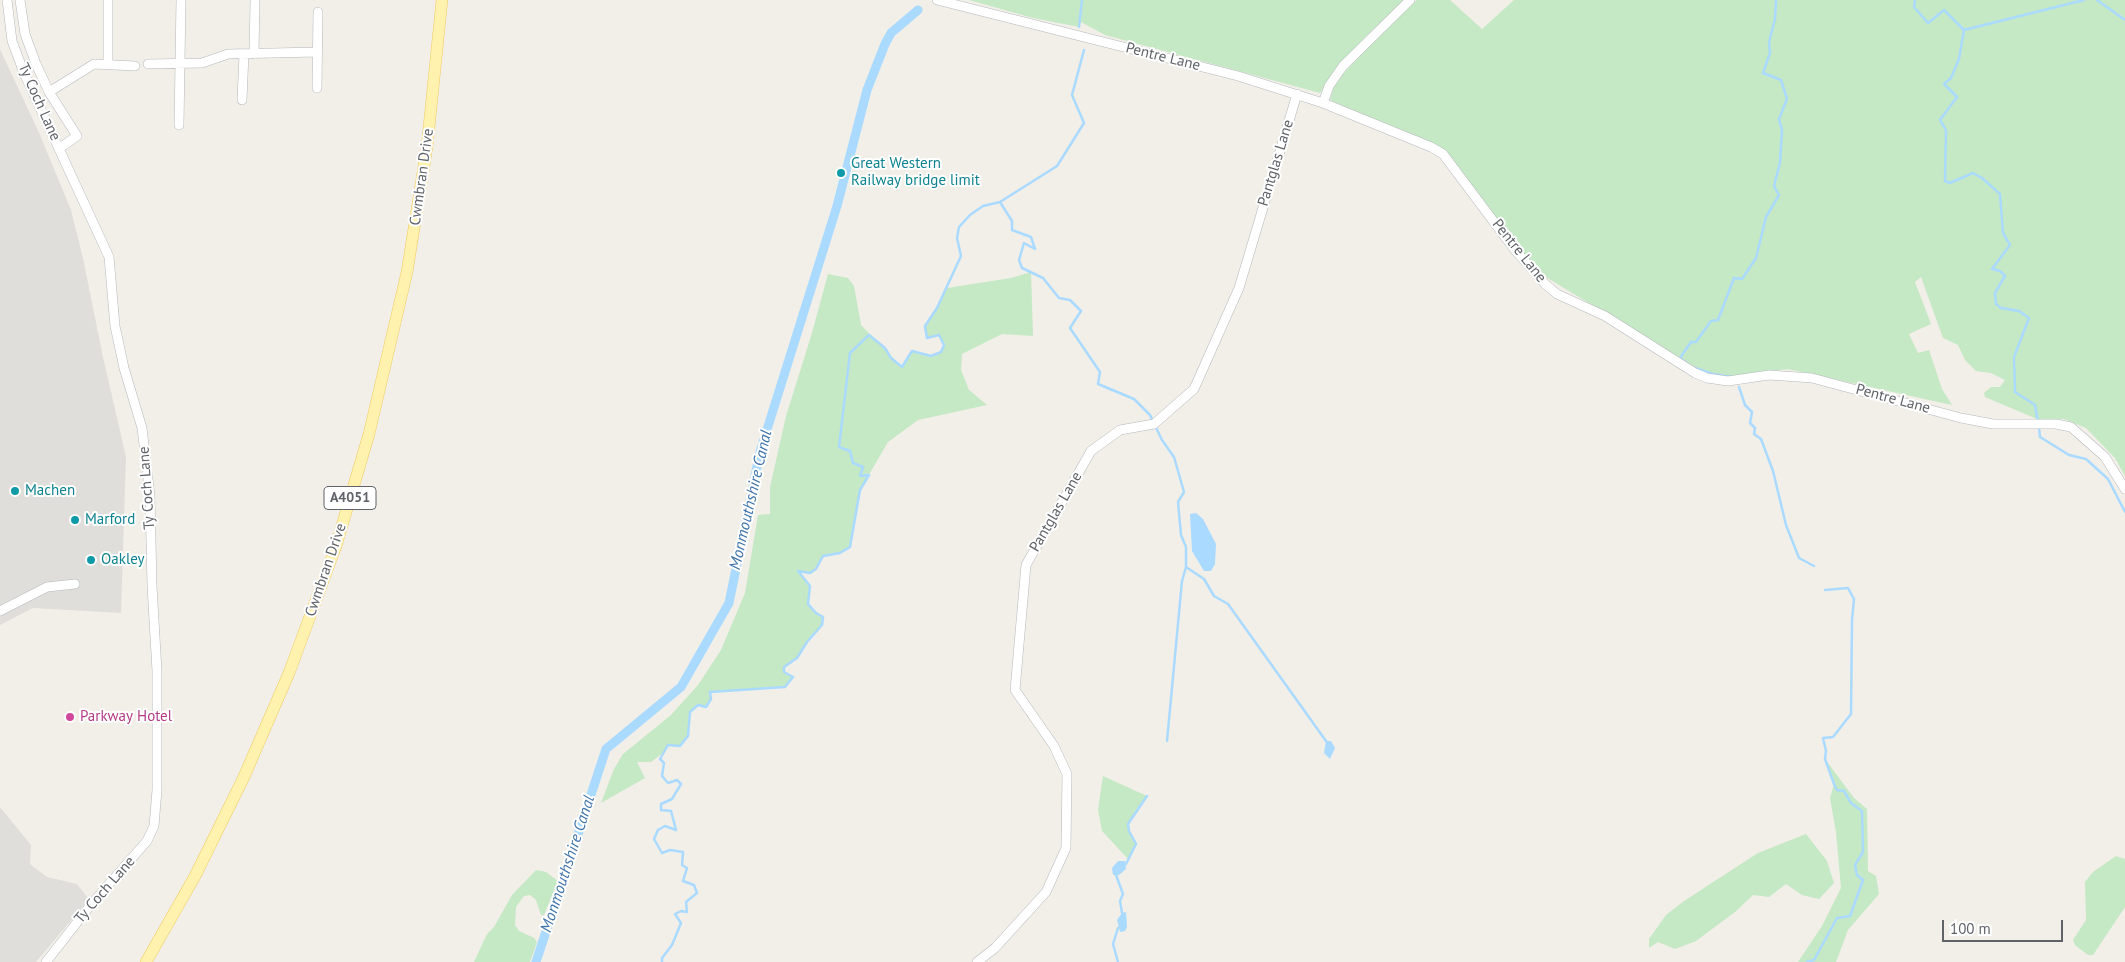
<!DOCTYPE html>
<html>
<head>
<meta charset="utf-8">
<style>
	body { margin:0 }
	#map { position:relative; width:2125px; height:962px; overflow:hidden; background:#f1efe8; font-family:"PT Sans",sans-serif }
	canvas { display:block }
	.scale { position:absolute; left:1942px; top:920px; width:121px; height:22px; box-sizing:border-box; border:2px solid #5f6368; border-top:0; padding-left:6px; font-size:15px; line-height:18px; white-space:nowrap; color:#5f6368; -webkit-text-stroke:4px #fff; paint-order:stroke }
</style>
</head>
<body>
<div id="map">
<canvas width="2125" height="962"></canvas>
<div class="scale">100 m</div>
</div>
<script>
const g = document.querySelector('canvas').getContext('2d');
g.lineJoin = 'round';
function fillPath(path, color) { g.fillStyle = color; g.fill(path, 'evenodd'); }
const poly = rows => new Path2D(rows.map(r => 'M' + r).join(''));
function trace(path, color, width, dash) { g.strokeStyle = color; g.lineWidth = width; g.lineCap = dash ? 'butt' : 'round'; g.setLineDash(dash || []); g.stroke(path); }
function label(font, color, halo, rows, align = 'center') {
  g.font = font + ' "PT Sans",sans-serif'; g.lineWidth = 4; g.setLineDash([]); g.textBaseline = 'middle'; g.strokeStyle = halo; g.fillStyle = color; for (const [text, x, y, turn = 0] of rows) {
    g.save(); g.translate(x, y); g.rotate((+turn || 0) * Math.PI / 180); g.textAlign = isNaN(turn) ? turn : align; if (halo) g.strokeText(text, 0, 0); g.fillText(text, 0, 0); g.restore();
  }
}
fillPath(poly([
	[0,49,40,135,71,210,83,258,103,357,126,457,121,613,33,608,0,625],
	[0,807,31,845,30,864,47,877,77,884,89,899,36,962,0,962]
]), '#e0deda');
fillPath(poly([
	[969,0,1404,0,1366,36,1320,93,1105,35,1081,22,1079,27,1033,18],
	[1417,0,1450,0,1482,29,1514,0,2125,0,2125,476,2115,458,2086,428,2064,419,2037,419,1985,397,1984,393,1991,387,2000,387,2005,380,1991,373,1976,371,1965,360,1958,345,1943,338,1921,277,1915,282,1931,324,1909,334,1918,353,1929,350,1942,389,1952,405,1788,369,1732,377,1713,374,1693,367,1680,358,1549,279,1529,261,1448,155,1435,144,1380,123,1330,100,1333,88,1343,74,1378,36],
	[1031,272,1033,336,1002,334,962,354,961,370,969,390,987,405,918,420,888,442,860,490,850,547,840,553,823,556,816,569,810,573,799,572,810,586,808,604,816,613,823,617,822,625,807,642,797,658,784,667,784,672,793,677,785,687,710,692,711,699,706,707,698,705,690,712,688,736,680,746,668,745,664,752,651,762,637,762,645,778,601,803,614,769,623,754,671,715,698,685,721,650,745,593,758,515,770,514,770,487,786,416,812,333,828,274,848,278,854,286,861,325,902,367,912,351,931,356,941,352,944,345,939,335,927,338,925,326,947,288,1011,278],
	[1825,759,1854,798,1867,809,1868,871,1876,876,1879,894,1848,930,1836,962,1798,962,1822,926,1841,888,1836,832,1830,798,1834,784],
	[1103,776,1147,796,1129,824,1129,831,1136,844,1129,860,1102,831,1098,810],
	[1806,834,1827,861,1834,883,1819,899,1802,895,1786,884,1769,897,1753,895,1735,912,1696,941,1675,949,1658,942,1649,948,1649,939,1666,915,1684,901,1758,853],
	[2116,856,2125,859,2125,907,2093,955,2088,955,2075,945,2073,940,2086,920,2085,882,2093,872],
	[536,870,546,872,558,881,544,915,541,915,536,900,530,895,524,896,516,907,515,925,519,931,534,938,537,942,530,962,474,962,487,934,494,927,512,895]
]), '#c5e8c5');
fillPath(poly([
	[1196,513,1203,519,1216,544,1215,564,1211,571,1204,571,1192,551,1190,514],
	[1326,741,1331,741,1335,748,1330,759,1324,753],
	[1118,861,1125,861,1126,869,1119,875,1113,875,1112,868],
	[1126,912,1127,927,1125,931,1120,932,1117,920,1122,913]
]), '#aadaff');
trace(poly([
	[1915,0,1914,7,1928,23,1944,10,1964,30,1959,59,1951,78,1944,84,1957,97,1940,120,1946,130,1945,181,1950,183,1973,173,1982,178,2000,194,2003,233,2010,245,1992,269,2000,271,2005,276,1995,293,1996,304,2001,308,2019,311,2029,318,2014,357,2015,392,2035,405,2038,422],
	[2097,0,2125,20],
	[1079,27,1082,0],
	[1964,30,2084,0],
	[1084,50,1072,95,1084,123,1057,166,1000,202,1012,221,1012,230,1031,237,1035,249,1024,243,1019,260,1022,268,1043,278,1059,298,1070,300,1081,311,1070,328,1100,372,1098,384,1134,399,1150,415,1162,440,1174,457,1184,492,1178,502,1181,535,1186,547,1186,567,1182,581,1167,741],
	[1688,364,1680,358,1691,342,1696,342,1711,321,1718,320,1734,278,1742,279,1756,258,1766,217,1779,195,1774,186,1780,163,1782,130,1779,119,1787,99,1781,80,1763,73,1770,53,1769,42,1775,19,1776,0],
	[1695,368,1713,374,1732,377],
	[1739,387,1745,405,1752,412,1750,423,1755,428,1754,434,1761,439,1773,471,1786,525,1799,558,1814,566],
	[2039,427,2040,437,2069,455,2086,459,2108,479,2125,512],
	[1186,567,1204,579,1214,596,1228,604,1326,741],
	[1126,864,1136,844,1129,831,1128,824,1147,796],
	[1116,875,1123,894,1120,901,1122,913],
	[1118,928,1113,944,1118,962],
	[662,962,662,958,672,945,681,923,675,914,681,911,687,912,686,902,697,893,694,885,683,881,687,868,682,865,683,852,670,850,662,853,654,839,658,830,665,826,676,830,671,811,661,810,661,804,672,799,681,784,677,780,668,783,662,776,664,763,660,759,668,745,680,746,688,736,690,712,698,705,706,707,711,699,710,692,785,687,793,677,784,672,784,667,797,658,807,642,822,625,823,617,816,613,808,604,810,586,798,571,810,573,816,569,823,556,840,553,850,547,860,490,869,475,860,476,863,467,853,463,850,451,839,447,850,353,869,335,885,348,891,358,902,367,912,351,931,356,941,352,944,345,939,335,927,338,925,326,937,308,961,256,957,238,959,227,970,215,983,206,1000,202],
	[1807,962,1814,960,1837,918,1850,916,1863,880,1857,875,1855,865,1863,852,1862,811,1851,803,1844,791,1837,790,1834,784,1825,759,1826,751,1823,738,1833,737,1851,714,1852,620,1854,599,1848,588,1825,590]
]), '#aadaff', 2.5);
trace(poly([
	[536,962,606,749,681,687,729,603,760,452,837,206,867,90,885,44,891,33,918,10]
]), '#aadaff', 9);
const minor = poly([
	[7,0,12,41,24,73,109,257,115,326,124,368,142,428,150,496,152,586,157,671,157,790,154,826,147,841,89,907,46,962],
	[20,0,25,34,36,64,49,92,77,136,60,148],
	[937,0,1238,76,1323,103,1431,147,1443,154,1515,250,1545,284,1557,294,1605,316,1695,373,1707,378,1728,381,1769,375,1812,378,1961,418,1993,424,2056,424,2071,427,2105,457,2125,489],
	[254,54,255,0],
	[108,64,108,0],
	[148,64,202,63,228,54,317,52],
	[317,88,318,12],
	[49,92,94,64,135,66],
	[242,100,244,54],
	[1323,103,1329,86,1343,66,1410,0],
	[179,125,181,0],
	[0,611,47,587,75,584],
	[977,962,995,948,1046,892,1066,848,1067,774,1054,746,1015,690,1026,565,1091,451,1120,430,1154,424,1194,389,1239,288,1297,94]
]);
const major = poly([
	[146,962,195,876,243,779,289,673,336,546,369,434,407,272,427,147,442,0]
]);
trace(minor, '#b5b8bc', 10);
trace(major, '#f2c960', 12);
trace(minor, '#fff', 9);
trace(major, '#fff2af', 11);
for (const [x, y, r, color] of [
	[841,173,5,"#0f9aa8"],
	[15,491,5,"#0f9aa8"],
	[75,520,5,"#0f9aa8"],
	[91,560,5,"#0f9aa8"],
	[70,717,5,"#d1479c"]
]) { const dot = new Path2D(); dot.arc(x, y, r, 0, 2 * Math.PI); g.fillStyle = color; g.fill(dot); trace(dot, '#fff', 2); }
for (const [x, y, w] of [
	[350,498,52]
]) { const box = new Path2D(); box.roundRect(x - w / 2, y - 11.5, w, 23, 4); g.fillStyle = '#fff'; g.fill(box); trace(box, '#5f6368', 1); }
label('bold 14px', '#5f6368', null, [
	["A4051",350,498]
]);
label('15px', '#5f6368', '#fff', [
	["Pentre Lane",1163,57,14],
	["Ty Coch Lane",39,102,66],
	["Pantglas Lane",1276,163,-73],
	["Cwmbran Drive",422,177,-82],
	["Pentre Lane",1519,251,51],
	["Pentre Lane",1893,399,15],
	["Ty Coch Lane",147,488,-94],
	["Pantglas Lane",1056,512,-60],
	["Cwmbran Drive",326,570,-71],
	["Ty Coch Lane",105,890,-49]
]);
label('15px', '#0d838f', '#fff', [
	["Great Western",851,164],
	["Railway bridge limit",851,181],
	["Machen",25,491],
	["Marford",85,520],
	["Oakley",101,560]
], 'left');
label('15px', '#b23c85', '#fff', [
	["Parkway Hotel",80,717]
], 'left');
label('italic 16px', '#4174aa', '#fff', [
	["Monmouthshire Canal",751,500,-77],
	["Monmouthshire Canal",568,864,-72]
]);
</script>
</body>
</html>
